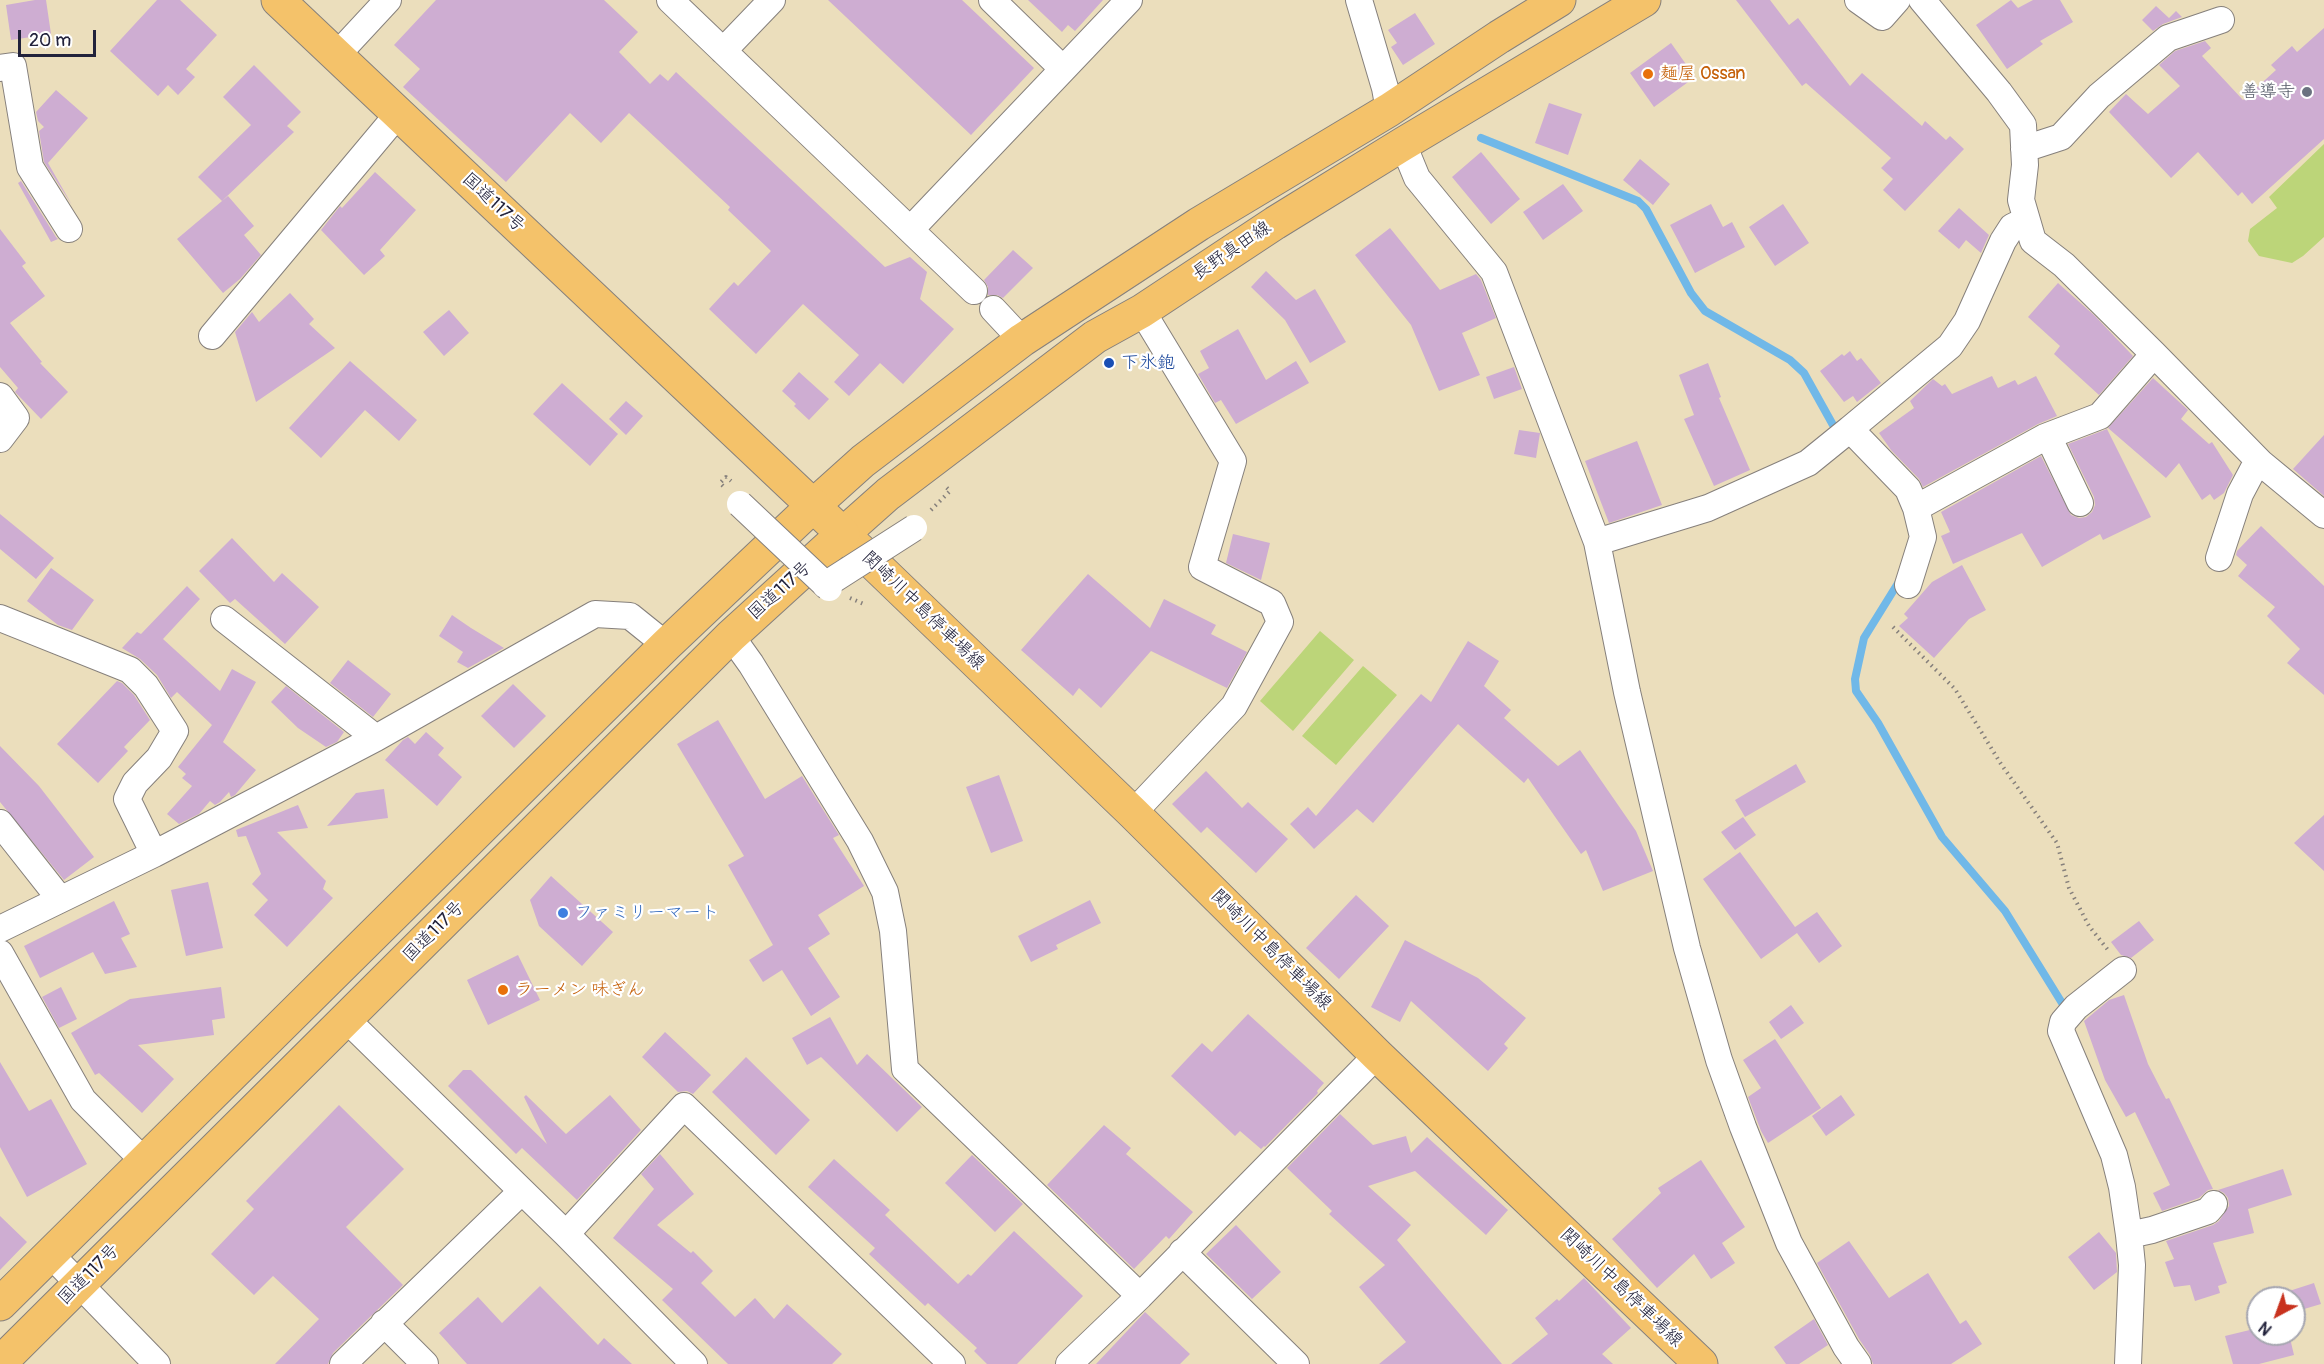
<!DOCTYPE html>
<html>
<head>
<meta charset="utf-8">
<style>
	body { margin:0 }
	#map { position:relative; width:2324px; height:1364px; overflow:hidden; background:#ebdebc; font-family:Pangolin,sans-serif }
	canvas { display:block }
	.north { position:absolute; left:2246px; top:1286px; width:60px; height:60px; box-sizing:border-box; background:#fff; border:2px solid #a7a7b1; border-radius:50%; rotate:221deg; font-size:16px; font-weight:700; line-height:24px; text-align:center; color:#22223b }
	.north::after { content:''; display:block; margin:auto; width:21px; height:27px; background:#c8321e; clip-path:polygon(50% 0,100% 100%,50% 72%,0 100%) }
	.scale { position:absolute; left:18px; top:30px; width:78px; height:27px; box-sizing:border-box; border:3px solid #22223b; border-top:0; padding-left:8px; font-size:18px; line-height:21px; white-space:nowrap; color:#22223b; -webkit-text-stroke:4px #fff; paint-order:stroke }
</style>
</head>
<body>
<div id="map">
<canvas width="2324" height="1364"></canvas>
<div class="north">N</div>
<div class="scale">20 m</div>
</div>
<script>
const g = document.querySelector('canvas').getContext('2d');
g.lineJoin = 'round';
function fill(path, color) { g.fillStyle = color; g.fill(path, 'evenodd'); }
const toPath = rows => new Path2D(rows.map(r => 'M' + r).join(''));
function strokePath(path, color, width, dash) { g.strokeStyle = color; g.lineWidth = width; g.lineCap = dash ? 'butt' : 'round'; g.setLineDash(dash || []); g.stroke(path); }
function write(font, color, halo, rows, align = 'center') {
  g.font = font + ' Pangolin,"Klee One",sans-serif'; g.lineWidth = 4.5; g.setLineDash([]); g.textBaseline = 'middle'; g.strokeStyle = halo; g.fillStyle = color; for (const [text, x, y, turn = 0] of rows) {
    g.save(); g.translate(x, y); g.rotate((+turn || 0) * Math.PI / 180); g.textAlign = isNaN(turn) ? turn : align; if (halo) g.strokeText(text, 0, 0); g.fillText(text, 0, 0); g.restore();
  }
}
fill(toPath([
	[2324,144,2324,237,2303,256,2292,263,2259,256,2248,241,2250,229,2277,208,2269,197],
	[1320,631,1354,660,1293,731,1260,701],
	[1363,666,1397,695,1336,765,1302,736]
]), '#bcd579');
strokePath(toPath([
	[1481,138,1638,201,1646,209,1691,293,1705,311,1790,360,1804,373,1833,425],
	[1900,580,1864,638,1855,679,1856,691,1878,723,1942,837,2005,911,2062,1003,2066,1012]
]), '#70b8e8', 8);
fill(toPath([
	[35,0,46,0,51,34,11,40,6,5],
	[157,0,180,0,217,35,186,69,195,77,178,95,168,85,158,96,110,51],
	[436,0,604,0,638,32,619,52,650,84,660,74,668,81,676,72,885,267,910,257,927,272,920,299,954,329,903,384,880,363,849,396,834,382,859,355,803,304,756,354,709,309,734,282,738,286,771,251,728,210,730,207,629,113,601,143,570,113,506,182,403,87,420,69,394,45],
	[828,0,962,0,1034,68,971,135],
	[1028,0,1103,0,1075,31,1068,25,1062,32],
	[1736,0,1770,0,1789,25,1798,18,1850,86,1862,73,1922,126,1925,121,1946,140,1950,136,1964,149,1905,211,1883,190,1893,179,1881,168,1891,158,1806,83,1802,86],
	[2011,0,2018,8,2033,0,2060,0,2073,22,2040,41,2043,44,2007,69,1976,25],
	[2156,6,2169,18,2176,11,2182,17,2163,24,2153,31,2142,20],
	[1415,13,1435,44,1403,65,1391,47,1397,43,1388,30],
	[2324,28,2324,139,2252,204,2242,192,2238,196,2198,152,2171,178,2109,112,2126,94,2148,114,2180,86,2159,65,2175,51,2205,41,2211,48,2202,56,2243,100,2276,70,2271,65,2292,46,2297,52],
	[1671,43,1695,77,1654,107,1630,73],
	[254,65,301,112,287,126,294,132,222,201,198,177,251,125,223,97],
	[56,90,88,118,48,163,72,205,44,162,39,131,44,127,38,121,36,112],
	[1549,103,1582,114,1568,155,1535,143],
	[1481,152,1520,199,1491,224,1452,177],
	[1640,159,1670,184,1653,205,1623,180],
	[375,172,416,210,380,250,385,256,364,275,321,230,340,206,342,208],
	[21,181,56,237,58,239,51,242,18,183],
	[1563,184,1583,211,1543,240,1523,212],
	[228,196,254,226,244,235,261,255,240,279,223,293,177,239],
	[1711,204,1723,227,1732,222,1745,247,1695,273,1670,225],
	[1783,204,1809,243,1775,266,1749,227],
	[1959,208,1989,235,1981,253,1966,240,1959,249,1938,231],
	[1390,228,1440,290,1476,274,1481,280,1496,318,1462,333,1480,375,1439,391,1411,325,1355,255],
	[0,229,26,263,22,266,45,296,10,323,42,362,40,363,68,392,41,419,15,392,18,388,0,367],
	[1013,250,1033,268,1003,298,997,295,988,295,988,287,984,280],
	[1266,271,1296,300,1315,289,1346,342,1310,363,1285,320,1251,287],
	[2058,283,2095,316,2133,356,2099,395,2054,354,2060,346,2028,317],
	[290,293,314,319,309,324,335,348,256,402,235,332,252,312,259,322],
	[449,310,469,333,444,356,423,332],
	[1238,329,1266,380,1296,361,1309,383,1236,424,1221,400,1215,403,1198,374,1209,368,1200,351],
	[1850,351,1857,361,1861,358,1881,383,1857,402,1853,396,1844,402,1820,371,1842,354,1844,356],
	[350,361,417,420,399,441,365,410,321,458,289,428],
	[1708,363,1721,397,1719,398,1750,470,1714,486,1684,419,1694,415,1679,375],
	[1514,367,1522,389,1494,399,1486,377],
	[799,372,829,399,809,420,794,406,796,404,782,391],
	[1992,376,1998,388,2015,380,2018,385,2036,376,2057,416,2038,424,1923,487,1919,479,1891,450,1879,433,1914,408,1910,401,1933,379,1942,386,1945,384,1952,394],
	[2153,378,2188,410,2181,419,2209,444,2212,442,2233,475,2224,493,2214,500,2210,494,2202,500,2179,463,2166,478,2108,428],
	[562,383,618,434,590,466,533,414],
	[626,401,643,416,626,435,609,419],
	[2107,429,2151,517,2103,540,2100,534,2042,567,2022,533,1953,564,1941,536,1950,532,1941,512,2041,456,2071,515,2079,518,2086,517,2092,512,2095,505,2094,497,2068,444],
	[1519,430,1540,433,1536,458,1514,454],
	[2324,435,2324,496,2293,469],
	[1637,441,1662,505,1609,523,1585,461],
	[0,514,54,558,36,579,0,549],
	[2261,526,2324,586,2324,695,2287,663,2300,649,2267,616,2275,607,2238,576,2247,565,2236,555,2237,551],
	[1233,534,1270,543,1261,580,1226,563],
	[232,538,274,582,282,573,319,607,285,644,235,599,230,603,199,571],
	[1962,565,1986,610,1969,619,1934,658,1899,626,1908,618,1904,614,1932,582],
	[51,568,94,600,72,630,58,625,27,601],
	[1088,574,1150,628,1164,599,1216,625,1211,634,1247,652,1227,688,1151,651,1101,708,1079,688,1073,696,1021,650],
	[187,586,200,599,163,639,220,691,232,669,256,682,223,742,256,770,235,795,231,797,229,792,220,802,215,805,210,801,199,814,179,824,167,814,192,786,182,778,186,774,178,767,212,725,177,692,171,698,157,675,140,659,122,648,137,632,141,634],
	[452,615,471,628,504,648,468,668,457,662,463,652,439,636],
	[1468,641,1499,661,1484,686,1511,710,1504,718,1558,766,1580,750,1636,831,1653,871,1603,891,1586,850,1581,854,1528,778,1524,783,1458,724,1373,823,1357,809,1314,849,1290,824,1308,807,1316,816,1421,694,1431,702],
	[348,660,391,694,373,717,330,683],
	[117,681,122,683,134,695,150,720,124,747,128,751,98,783,57,744],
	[513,684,546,716,514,748,481,716],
	[286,686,344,732,337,742,326,747,298,728,271,702],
	[718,720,765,799,802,776,839,835,833,838,864,886,818,915,830,934,808,948,840,997,811,1016,782,970,763,982,749,960,773,945,728,865,744,856,677,744],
	[426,732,444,748,438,755,462,777,437,806,385,760,403,740,408,737,415,744],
	[0,746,39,786,94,857,64,880,0,802],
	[1796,764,1806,782,1745,817,1735,800],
	[1206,771,1242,808,1248,802,1288,839,1256,873,1207,827,1201,833,1172,804],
	[999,775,1023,841,991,853,966,787],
	[384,789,388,818,327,826,356,793],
	[298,805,308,828,277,832,326,881,323,889,333,898,287,947,254,915,268,900,252,884,261,874,246,836,238,837,236,830],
	[2324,815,2324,871,2294,843],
	[1743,817,1756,835,1735,850,1721,832],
	[1740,852,1795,927,1817,912,1842,946,1819,963,1797,933,1761,959,1703,879],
	[551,876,613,932,582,966,539,926,530,900],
	[208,882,223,948,186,956,171,890],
	[1356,895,1389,926,1339,979,1306,948],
	[1090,900,1101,923,1056,945,1058,949,1031,962,1018,936],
	[114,901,130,934,121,938,137,967,105,974,93,952,40,978,24,946],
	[2139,921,2154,940,2131,958,2121,955,2111,942],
	[1405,940,1478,978,1526,1018,1504,1044,1508,1048,1488,1071,1411,1001,1400,1022,1371,1007],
	[518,955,540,1000,488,1025,467,980],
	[61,987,77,1019,59,1028,42,997],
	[221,987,225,1018,212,1020,214,1035,138,1045,174,1079,142,1113,99,1073,95,1075,71,1033,130,999],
	[2124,995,2148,1064,2166,1099,2169,1098,2213,1189,2208,1190,2199,1198,2162,1211,2153,1193,2170,1185,2135,1112,2126,1117,2105,1080,2084,1021,2109,1000],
	[1791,1005,1804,1023,1781,1039,1769,1022],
	[1248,1014,1324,1083,1317,1091,1318,1093,1265,1147,1264,1146,1261,1149,1240,1131,1235,1136,1171,1076,1202,1043,1212,1052],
	[830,1017,857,1065,867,1054,922,1107,897,1132,821,1057,807,1065,792,1038],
	[665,1032,711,1075,693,1094,687,1091,678,1092,642,1057],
	[1775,1039,1821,1108,1768,1143,1761,1131,1748,1097,1761,1088,1743,1060],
	[746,1057,810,1120,776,1155,712,1092],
	[0,1062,29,1111,51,1099,87,1164,27,1197,0,1147],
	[463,1070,471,1070,547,1144,524,1097,526,1095,566,1134,610,1095,641,1130,577,1200,522,1148,516,1154,448,1086],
	[1841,1095,1855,1115,1826,1136,1812,1116],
	[339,1105,404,1169,346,1227,403,1285,333,1353,328,1364,275,1364,319,1319,273,1276,254,1295,211,1254,254,1209,246,1201],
	[1340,1114,1373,1145,1406,1136,1411,1153,1427,1137,1508,1210,1486,1235,1415,1171,1368,1186,1411,1225,1397,1240,1502,1364,1379,1364,1406,1342,1359,1287,1385,1265,1329,1214,1332,1211,1287,1168],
	[1104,1125,1131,1148,1126,1154,1193,1212,1169,1239,1166,1236,1134,1269,1047,1185],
	[660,1154,694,1194,657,1225,691,1253,693,1251,713,1271,701,1283,735,1317,755,1298,774,1319,787,1304,842,1354,832,1364,728,1364,662,1300,673,1289,613,1238,654,1189,641,1174],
	[972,1155,1023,1204,995,1232,945,1183],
	[834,1159,890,1210,885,1215,958,1284,968,1274,971,1276,1014,1231,1083,1296,1017,1364,987,1364,974,1351,977,1348,928,1303,925,1306,869,1254,875,1248,808,1187],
	[1701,1160,1745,1227,1722,1243,1735,1263,1711,1279,1694,1254,1657,1288,1612,1239,1661,1193,1658,1188],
	[2283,1169,2292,1195,2248,1209,2254,1233,2213,1243,2227,1283,2218,1286,2220,1293,2195,1301,2190,1285,2174,1287,2165,1262,2174,1259,2166,1241,2213,1225,2219,1221,2229,1206,2228,1198,2224,1193,2218,1190],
	[0,1216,27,1242,0,1270],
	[1236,1225,1281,1272,1252,1299,1206,1254],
	[2099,1232,2116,1253,2117,1272,2094,1290,2068,1257],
	[1849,1241,1889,1298,1928,1273,1960,1324,1966,1320,1982,1344,1951,1364,1873,1364,1870,1355,1859,1339,1817,1263],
	[1584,1278,1631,1328,1602,1354,1613,1364,1511,1364,1548,1334,1535,1318,1557,1299,1559,1301],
	[2314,1283,2321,1304,2294,1312,2294,1298,2284,1298,2283,1293],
	[540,1286,598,1345,604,1338,632,1364,467,1364,439,1333,478,1297,502,1323],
	[1145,1312,1190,1354,1180,1364,1096,1364],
	[1814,1319,1828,1345,1799,1364,1786,1364,1774,1347],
	[2258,1328,2258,1334,2289,1334,2294,1355,2259,1364,2233,1364,2225,1336]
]), '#ceadd2');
const minor = toPath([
	[670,0,974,291],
	[992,0,1063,69],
	[1359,0,1385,88,1389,110],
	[1858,0,1882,17,1897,0],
	[1922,0,1999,92,2023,125,2025,165,2021,200,2033,241,2064,265,2154,354,2261,463,2324,515],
	[723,51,772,0],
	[336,56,388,0],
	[0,68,13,66,30,167,69,229],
	[1403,144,1417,178,1494,272,1597,542,1627,692,1687,948,1719,1060,1743,1127,1789,1243,1846,1347,1858,1364],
	[2024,149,2061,137,2099,96,2168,38,2221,20],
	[911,229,1129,0],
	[993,309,1022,340],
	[212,336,398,114],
	[0,396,16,418,0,439],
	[1850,429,1950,346,1967,321,2003,241,2012,227,2026,220],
	[2048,436,2080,503],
	[1916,508,2045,437,2100,416,2154,354],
	[1597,542,1708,508,1808,463,1850,429,1908,489,1916,508,1923,537,1908,585],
	[2219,558,2240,494,2258,460],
	[0,618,130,670,146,686,175,731,159,758,135,783,127,799,154,854],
	[224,619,376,738],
	[731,636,751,664,860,841,885,892,893,931,905,1069,1140,1296],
	[1133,813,1234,706,1280,622,1272,603,1202,567,1233,461,1142,311],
	[0,823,60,899],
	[0,929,154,854,376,738,595,614,630,616,666,645],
	[0,953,83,1100,144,1161],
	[2123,970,2076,1007,2063,1022,2061,1031,2114,1155,2122,1187,2129,1235],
	[346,1019,566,1234,694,1364],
	[566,1234,684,1106,952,1364],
	[1182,1252,1296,1364],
	[50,1254,157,1364],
	[384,1323,425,1364],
	[343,1364,521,1192],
	[1069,1364,1140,1296,1377,1055],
	[2128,1364,2132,1265,2129,1235,2152,1230,2208,1211,2214,1204]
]);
const major = toPath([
	[1644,0,1403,144,1275,223,1142,311,1095,337,888,494,843,534,1133,813,1377,1055,1701,1364],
	[814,505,863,461,1022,340,1199,224,1389,110,1499,37,1559,0]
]);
const highway = toPath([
	[0,1304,666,645,814,505],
	[0,1363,731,636,843,534,278,0]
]);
strokePath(minor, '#86807c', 28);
strokePath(major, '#86807c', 35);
strokePath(highway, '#86807c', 35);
strokePath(toPath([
	[723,486,720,483,726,477,731,481],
	[931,510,950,491,945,486],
	[850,598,866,605],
	[1893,627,1955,689,2001,764,2057,843,2069,888,2089,926,2108,950]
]), '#86807c', 4, [1.5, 4.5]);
strokePath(minor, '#fff', 26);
strokePath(major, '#f4c26a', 33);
strokePath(highway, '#f4c26a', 33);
const minorBridge = toPath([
	[740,504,829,588],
	[825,585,914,528]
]);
strokePath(minorBridge, '#86807c', 28, []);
strokePath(minorBridge, '#fff', 26);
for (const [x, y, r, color] of [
	[1648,74,6,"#e8710a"],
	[2307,92,6,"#6b7280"],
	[1109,363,6,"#1a4fb4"],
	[563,913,6,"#3f7fe0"],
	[503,990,6,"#e8710a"]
]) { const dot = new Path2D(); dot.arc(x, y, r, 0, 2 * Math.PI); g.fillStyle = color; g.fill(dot); strokePath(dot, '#fff', 2); }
write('18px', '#c56008', '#fff', [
	["麺屋 Ossan",1660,74],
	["ラーメン 味ぎん",515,990]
], 'left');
write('18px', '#5b616d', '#fff', [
	["善導寺",2295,92]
], 'right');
write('18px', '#22223b', '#fff', [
	["国道117号",493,203,43],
	["長野真田線",1232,251,-34],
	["国道117号",780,591,-42],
	["関崎川中島停車場線",923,611,44],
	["国道117号",434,932,-45],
	["関崎川中島停車場線",1271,950,45],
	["国道117号",89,1275,-45],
	["関崎川中島停車場線",1621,1288,44]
]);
write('18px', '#164399', '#fff', [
	["下氷鉋",1121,363]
], 'left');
write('18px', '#366cbe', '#fff', [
	["ファミリーマート",575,913]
], 'left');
</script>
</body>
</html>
